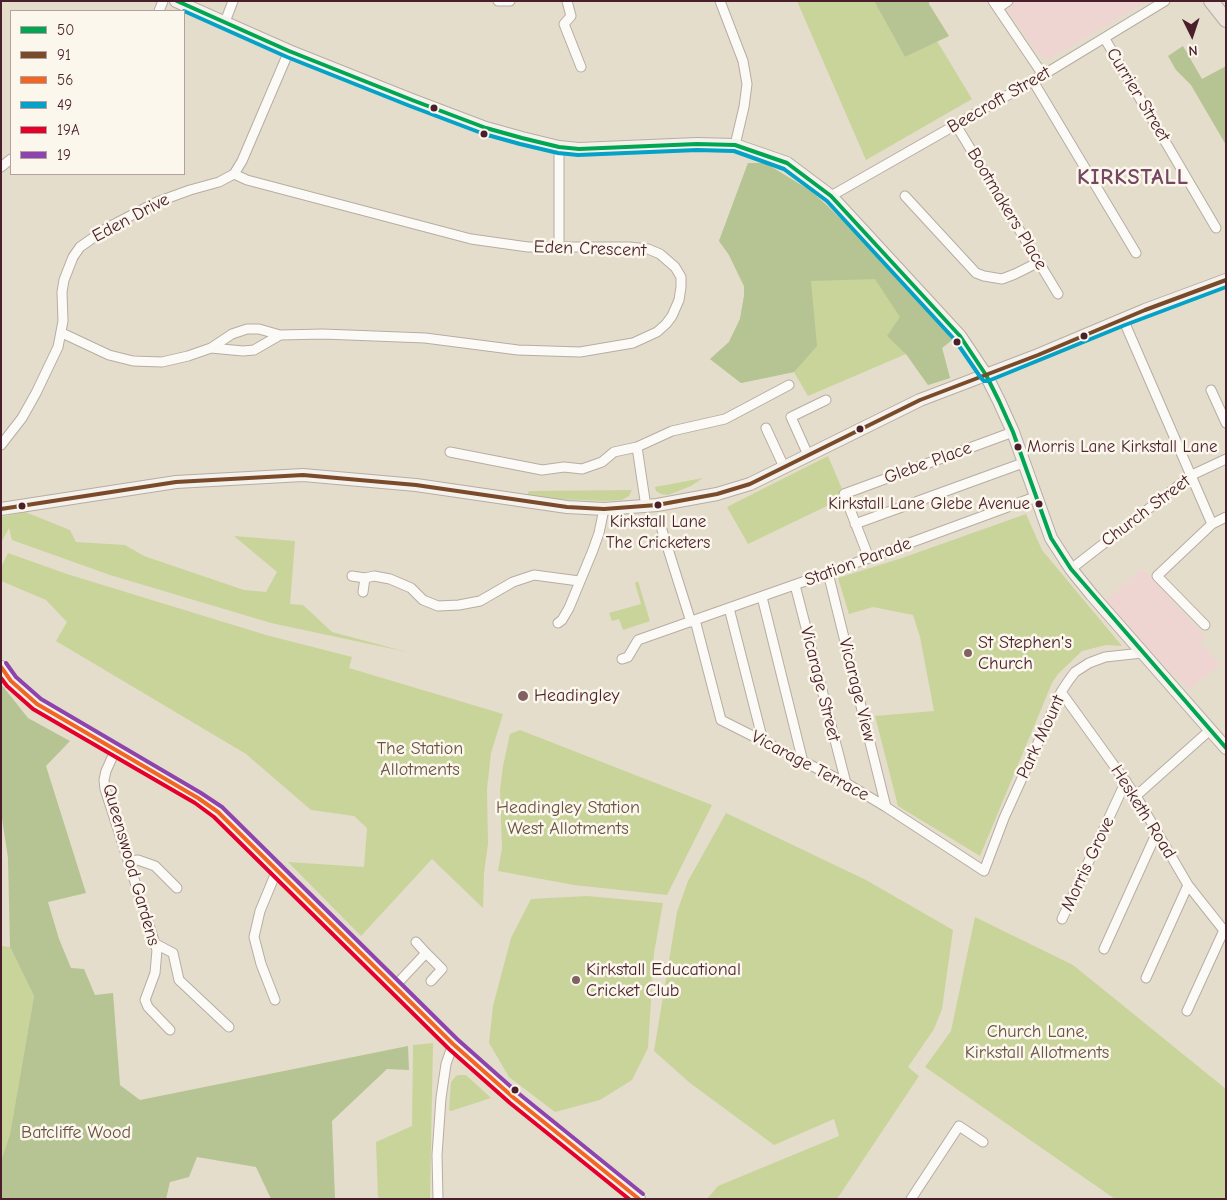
<!DOCTYPE html>
<html>
<head>
<meta charset="utf-8">
<style>
	body { margin:0 }
	#map { position:relative; width:1227px; height:1200px; overflow:hidden; background:#e4ddcc; font-family:"Comic Neue",sans-serif }
	canvas { display:block }
	.frame { position:absolute; inset:0; border:2px solid #4a1f2b; pointer-events:none }
	.legend { position:absolute; left:10px; top:10px; width:175px; height:165px; box-sizing:border-box; background:#fbf7ec; border:1px solid #b4a19f; margin:0; padding:6px 9px; list-style:none; font-size:15px; color:#4a1f2b }
	.legend li { display:flex; align-items:center; gap:10px; height:25px }
	.legend b { width:25px; border:1px solid #b4a19f }
	.north { position:absolute; left:1167px; top:10px; width:50px; height:50px; -webkit-text-stroke:4px #fbf7ec; paint-order:stroke; rotate:176deg; font-size:14px; font-weight:700; line-height:20px; text-align:center; color:#4a1f2b }
	.north::after { content:''; display:block; margin:auto; width:18px; height:22px; background:#4a1f2b; clip-path:polygon(50% 0,100% 100%,50% 72%,0 100%) }
</style>
</head>
<body>
<div id="map">
<canvas width="1227" height="1200"></canvas>
<div class="frame"></div>
<ul class="legend">
<li><b style="height:6px;background:#00a651"></b>50</li>
<li><b style="height:6px;background:#7a4b2a"></b>91</li>
<li><b style="height:6px;background:#f26522"></b>56</li>
<li><b style="height:6px;background:#04a2c6"></b>49</li>
<li><b style="height:6px;background:#e4002b"></b>19A</li>
<li><b style="height:6px;background:#8e44ad"></b>19</li>
</ul>
<div class="north">N</div>
</div>
<script>
const g = document.querySelector('canvas').getContext('2d');
g.lineJoin = 'round';
function fill(path, color) { g.fillStyle = color; g.fill(path, 'evenodd'); }
const toPath = rows => new Path2D(rows.map(r => 'M' + r).join(''));
function strokePath(path, color, width, dash) { g.strokeStyle = color; g.lineWidth = width; g.lineCap = dash ? 'butt' : 'round'; g.setLineDash(dash || []); g.stroke(path); }
function write(font, color, halo, rows, align = 'center') {
  g.font = font + ' "Comic Neue",sans-serif'; g.lineWidth = 5; g.setLineDash([]); g.textBaseline = 'middle'; g.strokeStyle = halo; g.fillStyle = color; for (const [text, x, y, turn = 0] of rows) {
    g.save(); g.translate(x, y); g.rotate((+turn || 0) * Math.PI / 180); g.textAlign = isNaN(turn) ? turn : align; if (halo) g.strokeText(text, 0, 0); g.fillText(text, 0, 0); g.restore();
  }
}
fill(toPath([
	[1001,1,1148,1,1050,58,1043,58,1038,54],
	[1142,568,1203,634,1204,638,1200,642,1220,664,1189,690,1103,603]
]), '#eed5d2');
fill(toPath([
	[797,1,874,1,905,57,937,41,972,99,866,160],
	[748,163,765,163,811,191,828,206,952,340,942,348,950,378,928,385,906,354,808,396,794,372,741,383,710,359,729,342,740,319,744,296,744,286,729,255,719,241],
	[828,456,842,489,831,504,748,544,727,507],
	[703,478,691,486,668,495,661,494,656,491,655,487],
	[632,490,629,496,622,500,604,501,556,499,527,495,529,491],
	[25,512,70,530,76,542,125,545,144,556,244,590,266,592,277,572,234,536,295,541,290,604,303,605,332,632,407,652,271,623,110,575,12,540,9,528,1,543,1,517],
	[1026,514,1042,550,1122,646,1106,645,1082,651,1058,674,1052,683,980,856,898,806,875,716,934,711,920,637,913,615,873,607,849,614,838,578,902,558],
	[8,553,67,574,266,635,352,657,349,668,503,714,491,753,487,789,488,844,484,873,483,908,432,859,361,936,288,862,364,867,367,828,354,816,311,810,246,754,56,641,67,622,46,600,1,581,1,564,2,565],
	[638,581,650,621,623,630,619,619,612,621,609,613,641,604,635,583],
	[520,730,712,805,667,895,574,885,498,871,502,848,500,790,503,766,510,734],
	[726,813,866,880,953,930,942,1009,934,1029,908,1067,919,1076,837,1199,707,1199,718,1186,839,1136,834,1119,774,1145,690,1083,654,1051,677,912,688,881],
	[587,896,663,903,654,953,648,1048,632,1080,600,1100,555,1112,509,1077,489,1043,493,1006,511,938,531,899],
	[975,917,1073,965,1226,1089,1226,1199,1115,1199,925,1067,951,1031],
	[1,946,10,947,34,996,10,1134,1,1161],
	[433,1043,430,1199,381,1199,378,1197,376,1142,412,1126,413,1045],
	[459,1075,466,1075,491,1098,451,1111,449,1110,451,1082,456,1076]
]), '#c9d49a');
fill(toPath([
	[874,1,929,1,929,4,949,36,905,57],
	[1183,46,1202,79,1226,66,1226,145,1191,85,1176,70,1168,56],
	[748,163,765,163,811,191,868,244,923,303,952,340,942,348,950,378,928,385,906,354,887,336,900,317,875,279,811,281,817,346,794,372,741,383,710,359,729,342,740,319,744,296,744,286,729,255,719,241],
	[1,684,28,718,70,741,46,766,86,893,48,902,59,939,71,968,84,969,95,995,113,993,120,1085,140,1100,408,1046,409,1070,387,1069,332,1121,335,1199,271,1199,256,1167,197,1157,189,1177,170,1182,166,1199,1,1199,1,1161,10,1134,34,996,10,947,8,858,1,812]
]), '#b5c492');
const street = toPath([
	[498,1,510,1],
	[567,1,571,16,564,24,581,67],
	[720,1,743,61,747,84,744,107,735,145],
	[993,1,1043,75],
	[998,8,1008,1],
	[159,11,163,1],
	[225,22,233,1],
	[1105,39,1216,228],
	[1033,81,1136,253],
	[956,125,1058,294],
	[1,167,11,159],
	[831,196,1043,75,1165,1],
	[905,196,976,273,984,276,1002,279,1015,274,1039,262],
	[559,248,559,147],
	[1123,319,1212,524],
	[62,333,109,355,133,361,162,362,188,356,211,348,232,334,247,329,259,329,280,335,323,334,425,338,518,350,580,352,633,343,657,332,666,324,672,316,679,300,681,287,681,277,675,267,660,254,648,249,629,247,528,247,471,239,247,180,234,174],
	[211,348,243,351,254,350,280,335],
	[1211,390,1226,423],
	[766,428,784,467],
	[1,445,22,418,36,393,58,347,63,321,62,292,64,280,73,257,80,247,107,228,157,202,190,190,219,182,234,174,242,161,289,51],
	[637,447,672,431,725,419,789,385],
	[450,452,542,470,564,467,582,469,602,462,614,452,637,447,646,507],
	[808,455,791,417,826,400],
	[855,524,1023,463],
	[662,530,691,622],
	[869,558,844,494,1013,432],
	[1071,569,1192,475,1226,459],
	[828,573,886,807],
	[352,576,365,578,374,576,390,579,411,588,423,600,438,606,459,605,480,601,513,582,534,575,579,581],
	[795,585,846,783],
	[363,592,365,578],
	[762,597,803,762],
	[729,608,763,741],
	[695,620,721,720,846,783,886,807,984,871,1004,818,1061,692,1069,680,1075,672,1089,663,1105,657,1142,653],
	[558,623,562,620,569,608,593,550,599,533,604,509],
	[1205,625,1157,576,1212,524,1226,517],
	[622,659,628,657,638,640,828,573,1035,497],
	[1061,692,1136,796,1188,885,1226,933],
	[115,751,106,771,104,780,105,789,157,950,155,973,145,1000,148,1007,170,1030],
	[1136,796,1210,730],
	[128,861,138,860,155,866,177,888],
	[1062,919,1126,781],
	[416,942,426,953],
	[154,943,173,953,179,980,229,1027],
	[1104,949,1157,832],
	[1146,978,1188,885],
	[395,986,426,953,442,969,431,981],
	[275,1000,261,964,254,937,260,911,277,870],
	[1187,1011,1224,930],
	[438,1199,437,1155,441,1098,446,1064,453,1044],
	[911,1199,959,1126,983,1142]
]);
const secondary = toPath([
	[176,1,289,51,412,100,486,128,522,138,559,147,579,149,697,144,735,145,787,163,831,196,960,336,986,375,999,401,1013,432,1051,538,1071,569,1092,595,1226,748],
	[1,509,176,482,303,475,416,485,567,507,604,509,657,505,717,494,750,484,920,400,1038,355,1145,310,1226,280],
	[1,667,11,681,37,704,198,798,218,812,453,1044,514,1098,639,1199]
]);
const primary = toPath([
	[1211,1,1226,20]
]);
strokePath(street, '#b6ada3', 11);
strokePath(secondary, '#b6ada3', 14);
strokePath(primary, '#b6ada3', 16);
strokePath(street, '#fbfaf7', 9);
strokePath(secondary, '#f5f1ec', 12);
strokePath(primary, '#ece4db', 14);
strokePath(toPath([
	[177,1,289,51,412,100,486,128,522,138,559,147,579,149,697,144,735,145,787,163,831,196,960,336,986,375,999,401,1013,432,1051,538,1071,569,1226,748]
]), '#00a651', 4);
strokePath(toPath([
	[1,509,176,482,303,475,416,485,567,507,604,509,657,505,717,494,750,484,920,400,1038,355,1145,310,1226,280]
]), '#7a4b2a', 4);
strokePath(toPath([
	[1,667,11,681,37,704,198,798,218,812,453,1044,514,1098,639,1199]
]), '#f26522', 4);
strokePath(toPath([
	[184,11,287,57,410,106,484,134,520,144,558,153,578,155,697,150,734,151,784,169,827,201,955,340,981,378,984,381,988,381,1125,325,1226,287]
]), '#04a2c6', 4);
strokePath(toPath([
	[1,678,7,686,33,709,195,803,214,817,449,1049,510,1103,629,1199]
]), '#e4002b', 4);
strokePath(toPath([
	[6,663,16,677,41,699,201,793,222,807,457,1039,518,1093,643,1194]
]), '#8e44ad', 4);
for (const [x, y, r, color] of [
	[434,108,4.5,"#4a1f2b"],
	[484,134,4.5,"#4a1f2b"],
	[1084,336,4.5,"#4a1f2b"],
	[957,342,4.5,"#4a1f2b"],
	[860,429,4.5,"#4a1f2b"],
	[1018,447,4.5,"#4a1f2b"],
	[1039,504,4.5,"#4a1f2b"],
	[658,505,4.5,"#4a1f2b"],
	[22,506,4.5,"#4a1f2b"],
	[968,653,5,"#806263"],
	[523,696,6,"#806263"],
	[576,980,5,"#806263"],
	[515,1090,4.5,"#4a1f2b"]
]) { const dot = new Path2D(); dot.arc(x, y, r, 0, 2 * Math.PI); g.fillStyle = color; g.fill(dot); strokePath(dot, '#fbf7ec', 2); }
write('17px', '#4a1f2b', '#fbf7ec', [
	["Morris Lane Kirkstall Lane",1027,447],
	["Kirkstall Lane Glebe Avenue",1030,504,"right"],
	["Kirkstall Lane",658,522,"center"],
	["The Cricketers",658,543,"center"]
], 'left');
write('18px', '#4a1f2b', '#fbf7ec', [
	["Currier Street",1138,95,59],
	["Beecroft Street",999,100,-30],
	["Bootmakers Place",1007,209,59],
	["Eden Drive",131,218,-28],
	["Eden Crescent",590,249,2],
	["Glebe Place",928,463,-20],
	["Church Street",1146,511,-37],
	["Station Parade",858,562,-20],
	["Vicarage Street",820,684,76],
	["Vicarage View",857,690,76],
	["Park Mount",1041,737,-65],
	["Vicarage Terrace",810,766,28],
	["Hesketh Road",1143,812,58],
	["Morris Grove",1088,864,-65],
	["Queenswood Gardens",131,865,74]
]);
write('18px', '#4a1f2b', '#fbf7ec', [
	["St Stephen's",978,643],
	["Church",978,664],
	["Headingley",534,696],
	["Kirkstall Educational",586,970],
	["Cricket Club",586,991]
], 'left');
write('18px', '#6a5340', '#fbf7ec', [
	["The Station",420,749],
	["Allotments",420,770],
	["Headingley Station",568,808],
	["West Allotments",568,829],
	["Church Lane,",1037,1032],
	["Kirkstall Allotments",1037,1053],
	["Batcliffe Wood",76,1133]
]);
g.letterSpacing = '1px';
write('bold 22px', '#754762', '#fbf7ec', [
	["KIRKSTALL",1133,178]
]);
g.letterSpacing = '0px';
</script>
</body>
</html>
